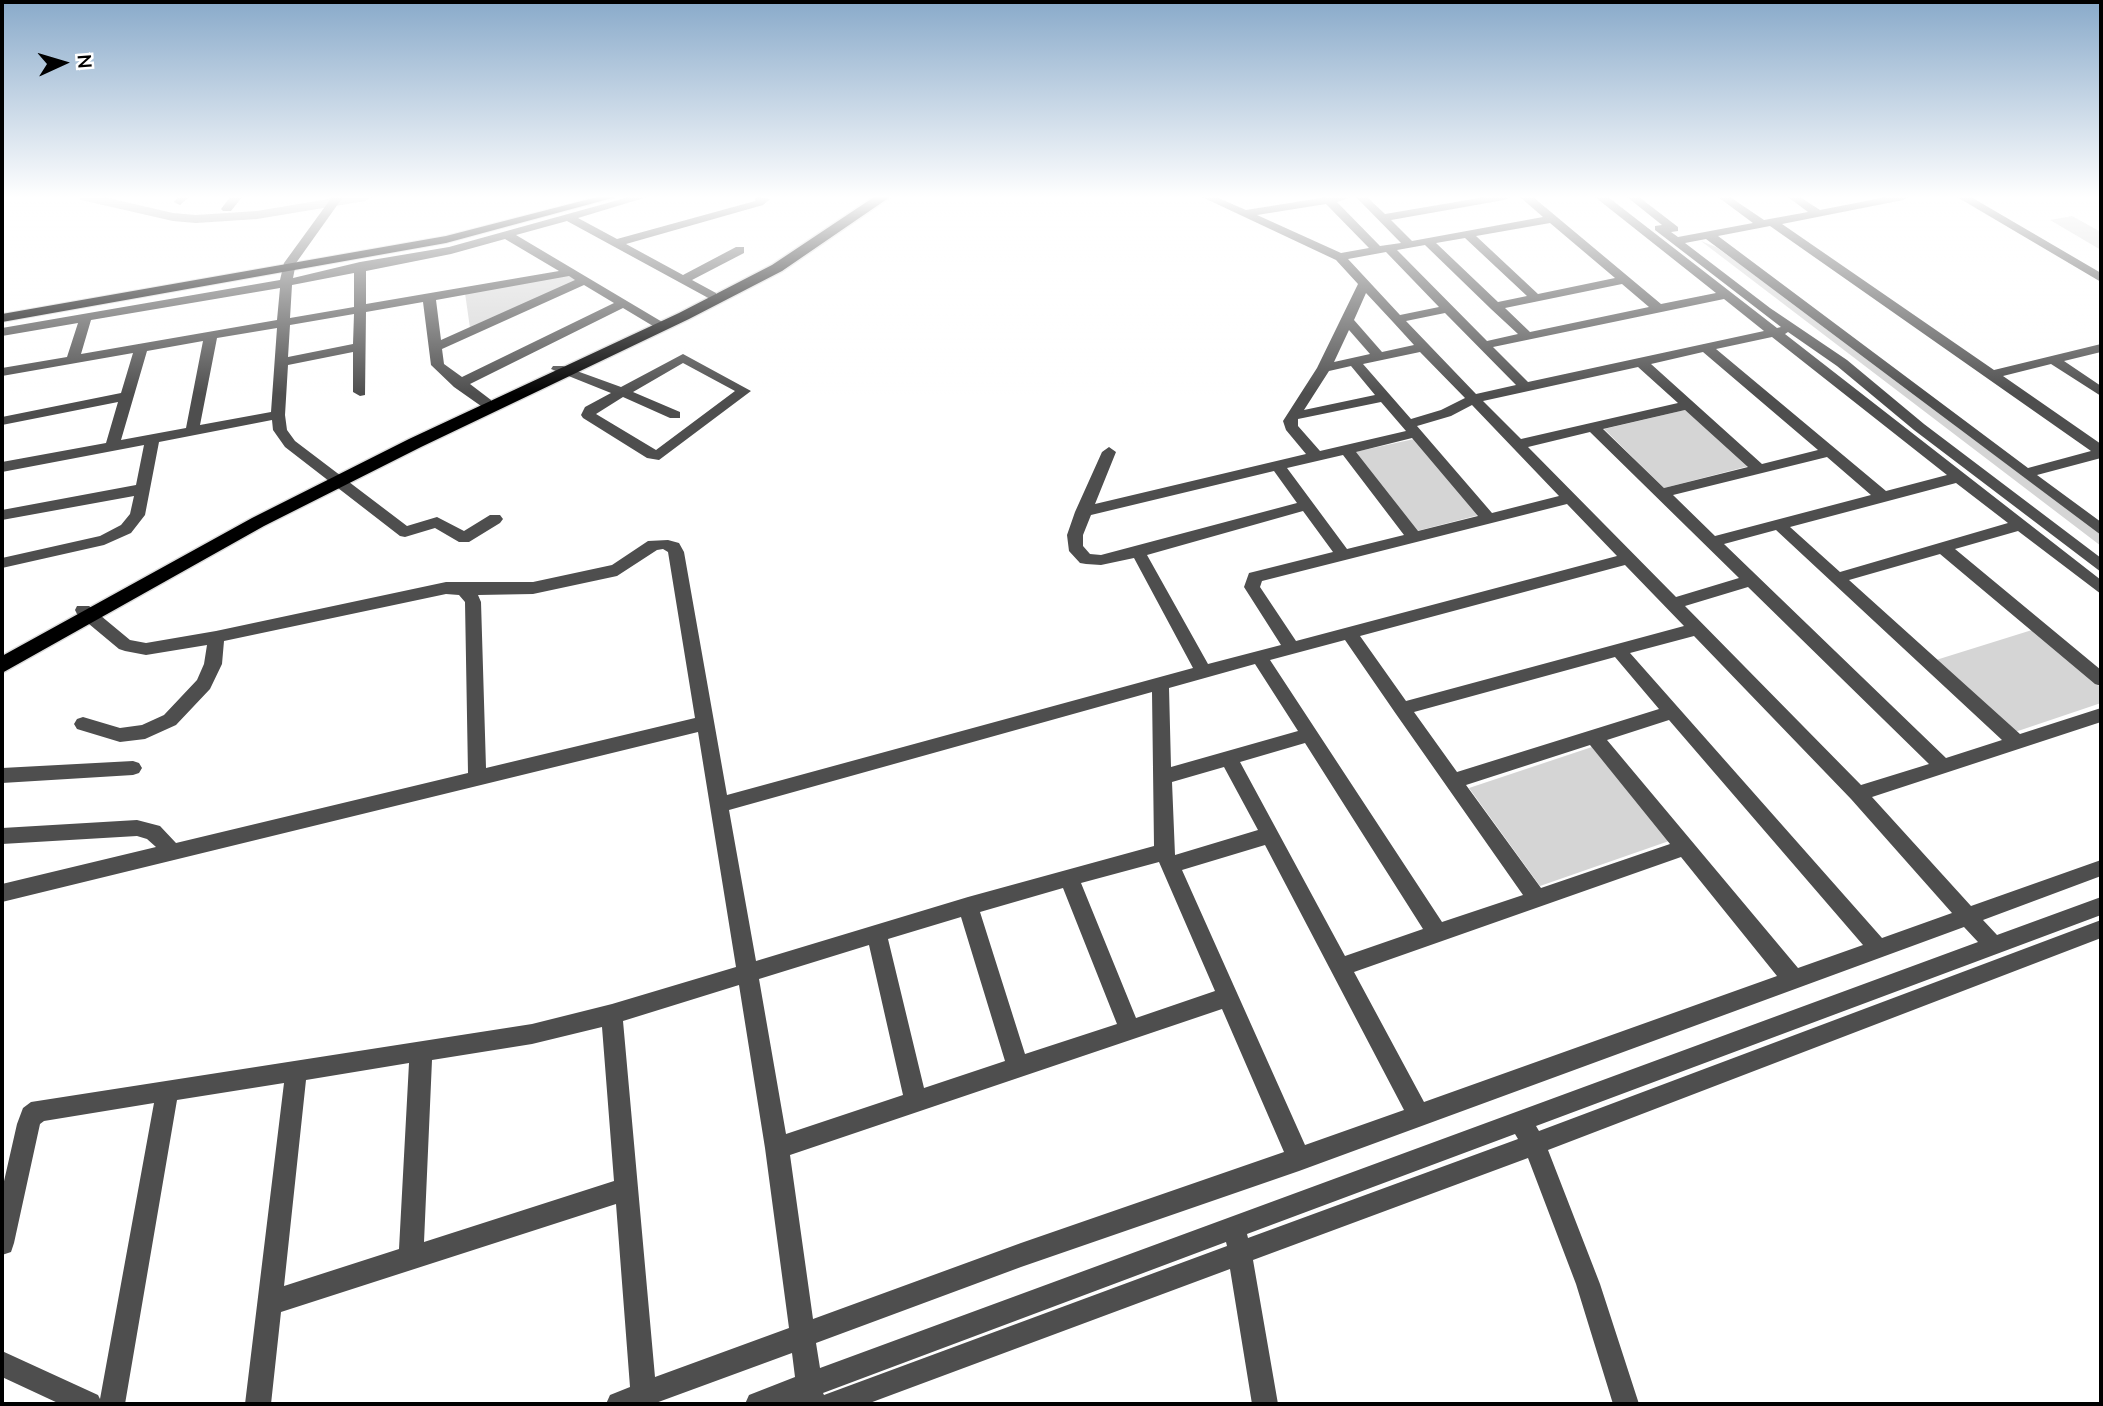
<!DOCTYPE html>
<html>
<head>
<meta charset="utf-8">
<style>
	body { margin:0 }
	#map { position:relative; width:2103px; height:1406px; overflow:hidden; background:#fff; font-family:"Nunito Sans",sans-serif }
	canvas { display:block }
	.frame { position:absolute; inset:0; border:4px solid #000; pointer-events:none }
	.north { position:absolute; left:28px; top:28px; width:70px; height:70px; -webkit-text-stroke:5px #fff; paint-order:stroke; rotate:86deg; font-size:19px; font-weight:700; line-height:28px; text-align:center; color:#000 }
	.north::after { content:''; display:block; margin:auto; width:24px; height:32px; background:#000; clip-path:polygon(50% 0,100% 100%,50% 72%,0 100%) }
</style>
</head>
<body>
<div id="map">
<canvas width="2103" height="1406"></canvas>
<div class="frame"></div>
<div class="north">N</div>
</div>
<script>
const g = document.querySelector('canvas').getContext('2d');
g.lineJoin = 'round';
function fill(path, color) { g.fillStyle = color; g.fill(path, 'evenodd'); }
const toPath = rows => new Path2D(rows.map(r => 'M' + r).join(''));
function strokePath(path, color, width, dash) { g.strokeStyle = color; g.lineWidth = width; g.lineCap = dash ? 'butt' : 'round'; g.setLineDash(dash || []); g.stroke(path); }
fill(toPath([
	[2072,216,2101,232,2101,250,2050,220],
	[1701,241,1716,247,1879,365,1961,430,2101,534,2101,546],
	[569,275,577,281,470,328,465,293],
	[1685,410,1749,466,1664,488,1604,429],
	[1414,439,1479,515,1417,531,1355,452],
	[2032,630,2101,688,2101,703,2015,732,1936,660],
	[1592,747,1669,841,1540,886,1469,788]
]), '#d5d5d5');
fill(toPath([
	[79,197,104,197,173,213,196,215,257,211,340,197,372,197,365,201,257,219,196,223,173,221,81,200,79,197]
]), '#9c9c9c');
const major = toPath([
	[597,197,616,197,446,243,2,322,2,314,446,236,597,197]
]);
const highway = toPath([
	[874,197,890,197,782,271,689,319,421,447,264,526,2,673,2,656,252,518,409,439,679,313,772,265,874,197]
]);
strokePath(major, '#dbdbdb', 2);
strokePath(highway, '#dbdbdb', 3);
fill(toPath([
	[178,197,189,197,180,205,174,202,178,197],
	[230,197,242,197,231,211,223,211,221,209,230,197],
	[332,197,343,197,296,263,293,278,360,262,449,247,629,197,647,197,578,218,617,239,755,201,756,197,770,199,763,205,626,244,683,275,736,247,744,247,744,253,692,280,716,293,716,299,712,300,567,221,516,235,669,326,663,330,658,329,623,308,470,384,491,400,491,406,481,406,454,387,431,365,423,302,366,312,365,395,360,396,353,392,353,352,288,365,285,415,287,430,295,441,407,526,437,517,464,531,490,515,500,515,503,519,500,523,469,542,459,542,435,528,405,537,400,536,285,447,273,430,272,420,159,442,145,515,131,533,104,545,2,568,2,558,100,536,121,525,130,514,134,496,2,520,2,510,136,485,144,445,2,472,2,462,106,443,118,402,2,425,2,417,121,393,133,353,2,376,2,368,67,357,78,323,2,336,2,328,280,280,284,263,332,197],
	[505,239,559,271,366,304,366,271,451,254,505,239],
	[354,273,354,307,290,318,292,285,354,273],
	[569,276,575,280,441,340,436,300,569,276],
	[584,285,614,303,462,377,444,364,442,349,584,285],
	[280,288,277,320,81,354,91,320,280,288],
	[354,314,353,344,288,357,290,325,354,314],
	[277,328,271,412,200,425,217,338,277,328],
	[203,341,186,428,121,440,147,351,203,341],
	[1202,197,1216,197,1246,210,1327,197,1351,197,1337,202,1380,246,1401,243,1356,197,1367,197,1385,214,1485,197,1510,197,1504,200,1391,220,1412,241,1543,217,1520,197,1533,197,1661,304,1716,293,1595,197,1608,197,1777,328,1781,327,1655,230,1655,226,1662,225,1627,197,1639,197,1678,227,1678,231,1671,232,1678,237,1753,223,1718,197,1730,197,1764,220,1808,212,1788,197,1800,197,1820,210,1886,197,1908,197,1903,200,1782,224,1994,370,2101,344,2101,352,2064,361,2101,386,2101,396,2051,364,2003,376,2101,444,2101,458,2037,475,2101,522,2101,535,1706,239,1685,243,1770,308,1847,360,1924,424,2101,558,2101,572,1914,430,1837,366,1788,332,1785,334,2101,580,2101,594,2018,531,1955,549,2101,670,2101,686,2095,684,1940,554,1849,580,2020,734,2101,708,2101,722,1872,797,1971,906,2101,860,2101,876,1983,920,1997,935,2101,897,2101,915,1536,1126,1539,1131,2101,920,2101,938,1548,1150,1600,1284,1639,1404,1613,1404,1576,1284,1528,1158,1253,1260,1278,1404,1252,1404,1230,1269,867,1404,799,1404,799,1402,745,1404,749,1395,795,1377,792,1353,653,1404,606,1404,610,1395,630,1387,616,1204,281,1312,271,1404,245,1404,284,1083,177,1100,125,1404,60,1404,2,1377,2,1351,98,1395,100,1399,154,1103,44,1121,40,1124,14,1243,11,1252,2,1255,2,1190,17,1124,23,1108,31,1102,532,1024,612,1004,736,967,698,732,2,902,2,884,156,847,147,839,137,836,2,844,2,828,137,820,160,826,176,843,468,773,465,602,459,595,446,594,224,641,222,664,210,689,176,725,145,739,120,742,77,729,74,724,77,719,83,717,120,728,142,725,164,715,197,680,204,664,207,645,146,655,125,651,119,649,77,614,75,610,77,606,89,606,130,640,146,643,216,631,446,582,533,582,612,565,648,541,668,540,679,543,684,552,727,795,1193,668,1134,558,1101,565,1086,564,1080,563,1069,551,1067,535,1075,512,1102,452,1109,447,1116,452,1095,504,1306,454,1286,430,1283,421,1317,368,1358,284,1336,260,1202,197],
	[1326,204,1369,248,1341,253,1257,215,1326,204],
	[1550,223,1615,278,1538,294,1476,236,1550,223],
	[1770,226,2091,451,2028,468,1718,236,1770,226],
	[1465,238,1527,296,1498,302,1436,243,1465,238],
	[1425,245,1491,309,1518,334,1487,341,1397,250,1425,245],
	[1386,252,1439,307,1400,315,1348,259,1386,252],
	[1622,284,1649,307,1530,332,1505,308,1622,284],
	[1366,293,1393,322,1414,345,1382,352,1354,320,1366,293],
	[1724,299,1764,331,1528,382,1493,347,1724,299],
	[1445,313,1516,385,1476,394,1406,321,1445,313],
	[1349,330,1370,354,1334,362,1349,330],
	[1772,337,1947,475,1886,491,1716,349,1772,337],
	[1420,352,1465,398,1441,410,1411,419,1363,364,1420,352],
	[1703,352,1818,450,1762,464,1651,364,1703,352],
	[1351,366,1375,395,1304,410,1329,371,1351,366],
	[1638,367,1678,403,1521,439,1483,401,1638,367],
	[1381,402,1406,431,1320,451,1298,426,1298,419,1381,402],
	[1472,405,1559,496,1492,513,1417,426,1451,416,1472,405],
	[1685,410,1748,467,1664,488,1603,429,1685,410],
	[1590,432,1739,578,1676,597,1528,447,1590,432],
	[1412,438,1478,516,1418,531,1356,452,1412,438],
	[1343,455,1404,535,1347,549,1287,468,1343,455],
	[1827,457,1871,495,1715,536,1673,495,1827,457],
	[1274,471,1297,503,1101,555,1090,554,1083,546,1083,535,1091,515,1274,471],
	[1956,483,2008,523,1840,572,1790,527,1956,483],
	[1567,504,1617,556,1296,641,1260,587,1262,581,1567,504],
	[1303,511,1333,552,1249,573,1244,587,1281,645,1208,664,1147,555,1303,511],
	[1776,530,2002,740,1946,758,1724,544,1776,530],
	[663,549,668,552,695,718,486,768,481,602,478,595,533,594,617,576,657,550,663,549],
	[1625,565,1684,626,1406,701,1360,636,1625,565],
	[1748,587,1929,764,1861,785,1685,606,1748,587],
	[1694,636,1851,799,1952,913,1882,938,1630,653,1694,636],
	[1345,640,1396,714,1523,895,1442,922,1270,660,1345,640],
	[1615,657,1659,709,1457,772,1414,712,1615,657],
	[1255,664,1298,731,1171,767,1169,688,1255,664],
	[1152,692,1154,846,968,897,756,961,729,810,1152,692],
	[1669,720,1863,945,1798,968,1607,740,1669,720],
	[1305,743,1423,929,1345,956,1240,762,1305,743],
	[1590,745,1670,844,1541,888,1466,785,1590,745],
	[1224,767,1258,830,1175,855,1172,782,1224,767],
	[1265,845,1404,1110,1305,1145,1182,870,1265,845],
	[1681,857,1777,976,1424,1102,1354,972,1681,857],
	[1159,862,1215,991,1136,1018,1081,883,1159,862],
	[1063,888,1117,1024,1025,1054,980,912,1063,888],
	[961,917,1005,1061,924,1088,888,939,961,917],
	[1964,927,1978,942,820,1368,816,1343,1021,1267,1299,1171,1964,927],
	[869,945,903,1095,786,1134,759,979,869,945],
	[739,985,765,1148,789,1328,655,1377,623,1021,739,985],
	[1222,1009,1284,1152,1021,1243,813,1319,790,1155,1222,1009],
	[602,1027,614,1181,424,1242,432,1060,532,1044,602,1027],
	[409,1063,399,1249,284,1286,306,1080,409,1063],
	[1515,1134,1518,1139,1248,1238,1247,1234,1515,1134],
	[1226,1242,1227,1246,824,1395,823,1393,1226,1242],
	[1957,197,1971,197,2101,273,2101,282,1957,197],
	[683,354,751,391,659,460,647,458,583,418,581,415,585,407,611,393,551,369,553,366,563,366,621,387,683,354],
	[683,363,735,391,656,450,596,414,623,397,670,418,680,418,680,412,633,392,683,363],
	[133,761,139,763,142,768,139,773,133,775,2,783,2,768,133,761]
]), '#4e4e4e');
fill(major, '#000');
fill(highway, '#000');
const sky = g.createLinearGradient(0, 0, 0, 394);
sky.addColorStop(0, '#89aaca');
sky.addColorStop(0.5, '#fff');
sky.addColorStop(1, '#ffffff00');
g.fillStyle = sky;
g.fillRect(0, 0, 2103, 394);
</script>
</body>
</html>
